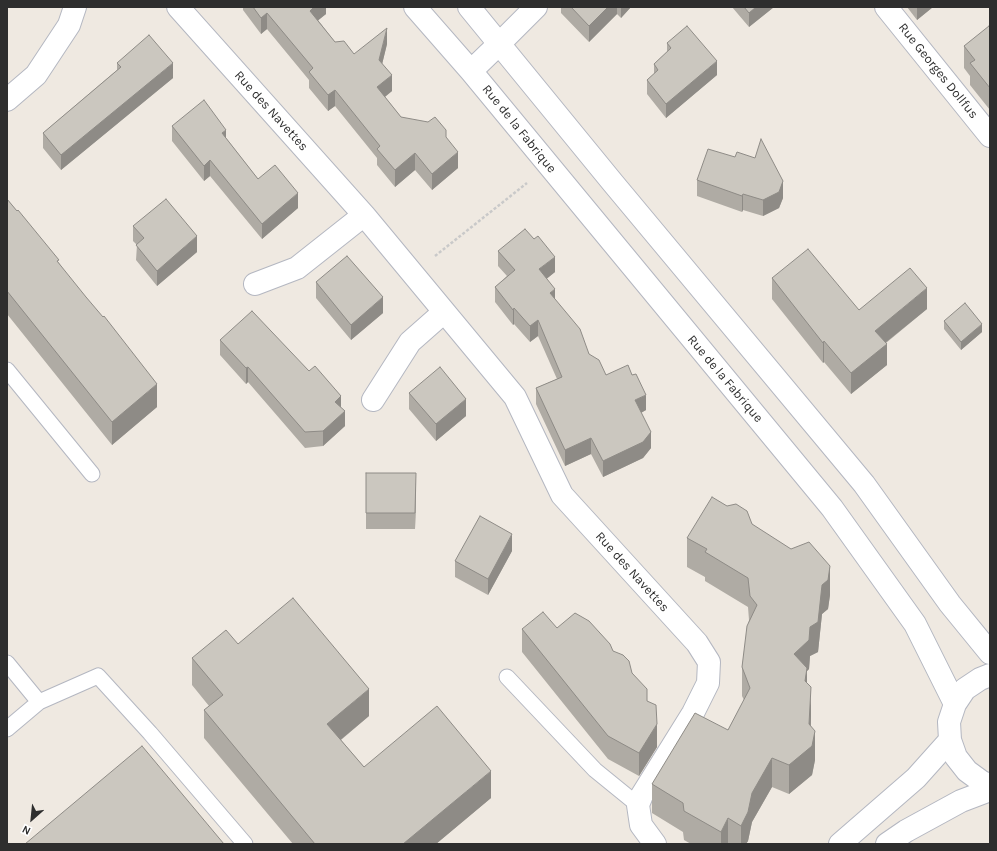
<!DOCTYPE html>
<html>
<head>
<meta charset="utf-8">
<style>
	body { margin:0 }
	#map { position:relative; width:997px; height:851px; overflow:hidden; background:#efe9e1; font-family:Karla,sans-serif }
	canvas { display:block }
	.frame { position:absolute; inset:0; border:8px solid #2e2e2e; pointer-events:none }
	.north { position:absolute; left:12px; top:799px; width:40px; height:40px; -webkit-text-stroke:3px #fff; paint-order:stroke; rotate:207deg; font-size:11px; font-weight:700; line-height:16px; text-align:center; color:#2e2e2e }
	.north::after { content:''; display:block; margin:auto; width:14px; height:18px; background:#2e2e2e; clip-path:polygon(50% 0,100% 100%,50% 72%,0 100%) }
</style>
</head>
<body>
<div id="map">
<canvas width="997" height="851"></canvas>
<div class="frame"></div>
<div class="north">N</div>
</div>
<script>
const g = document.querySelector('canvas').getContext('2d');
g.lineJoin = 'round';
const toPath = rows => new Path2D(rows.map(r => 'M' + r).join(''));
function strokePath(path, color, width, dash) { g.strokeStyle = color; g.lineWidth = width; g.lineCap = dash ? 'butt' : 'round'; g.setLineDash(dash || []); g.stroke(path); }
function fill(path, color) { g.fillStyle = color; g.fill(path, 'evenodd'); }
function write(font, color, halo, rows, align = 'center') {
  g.font = font + ' Karla,sans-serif'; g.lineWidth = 3; g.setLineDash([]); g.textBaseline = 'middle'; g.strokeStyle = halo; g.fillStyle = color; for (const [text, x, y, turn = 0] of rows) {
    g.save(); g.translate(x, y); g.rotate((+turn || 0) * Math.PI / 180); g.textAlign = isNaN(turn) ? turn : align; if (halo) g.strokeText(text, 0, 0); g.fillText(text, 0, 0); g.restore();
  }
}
const service = toPath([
	[7,370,92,474],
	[7,663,39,702,98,676,150,733,245,844],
	[507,677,595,770,638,805],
	[7,729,39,702]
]);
const minor = toPath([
	[178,7,364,215,515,397,562,495,697,643,709,662,708,683,693,713,642,795,638,805,641,825,655,844],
	[886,7,990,136],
	[500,43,536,7],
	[7,100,36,75,69,25,75,7],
	[255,284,297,268,364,215],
	[373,400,410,342,444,312]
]);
const secondary = toPath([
	[415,7,471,71,832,508,915,624,955,704],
	[469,7,613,183,864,484,950,604,990,653],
	[471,71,500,43],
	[990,675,980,679,965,689,955,704,949,722,950,740,956,757,967,771,982,782,990,785],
	[840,844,916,778,950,740],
	[887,844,906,831,961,801,990,790]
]);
strokePath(service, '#b4b7c1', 17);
strokePath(minor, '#b4b7c1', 24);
strokePath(secondary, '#b4b7c1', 24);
strokePath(toPath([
	[435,256,527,183]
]), '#c9c9c9', 2.5, [3, 2]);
strokePath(service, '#fff', 15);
strokePath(minor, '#fff', 22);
strokePath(secondary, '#fff', 22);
fill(toPath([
	[243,7,326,7,326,14,318,20,335,42,354,54,387,44,382,64,392,91,385,97,401,117,446,137,458,168,432,190,415,170,395,187,377,165,377,158,335,106,328,111,309,88,309,80,267,29,261,34,243,10],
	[561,7,631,7,621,18,617,14,589,42,561,13],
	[732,7,774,7,749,27],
	[907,7,933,7,917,20],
	[990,28,990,110,970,85,970,76,964,68,964,46],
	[667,43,717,75,666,118,647,94,647,80,654,74,654,64,667,52],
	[117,63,173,78,61,170,43,148,43,133,117,70],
	[172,126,226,138,258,179,298,208,262,239,210,176,204,181,172,141],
	[697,180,783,198,779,208,763,216,743,210,742,212,697,196],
	[7,199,59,263,157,407,112,445,7,314],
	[133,226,197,252,157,286,136,260,137,245,133,241],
	[498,251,555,272,546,279,555,299,589,354,606,375,646,410,641,413,651,448,643,458,603,477,591,454,565,466,536,404,536,388,557,379,538,336,530,342,514,324,513,325,495,302,495,287,507,276,498,266],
	[772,278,859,310,927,309,886,343,887,365,851,394,824,362,823,363,772,299],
	[316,282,383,313,351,340,316,298],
	[944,321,982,332,961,350,944,329],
	[220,340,341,408,345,426,323,446,305,448,248,382,246,384,220,355],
	[409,393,466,416,436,441,409,409],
	[366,473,416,490,415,529,366,529],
	[752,524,830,595,828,609,822,614,818,652,810,656,809,669,807,671,807,683,811,716,811,726,815,760,812,775,789,794,772,787,752,822,748,841,746,844,691,844,684,840,683,832,652,813,652,784,728,730,744,700,742,696,742,667,749,620,748,607,705,581,705,577,687,567,687,538],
	[512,551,488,595,455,577,455,561],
	[557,628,613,651,632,673,647,701,657,747,639,776,608,759,522,652,522,629],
	[238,644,369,716,341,740,364,767,491,798,436,844,293,844,204,738,204,710,209,706,192,685,192,658]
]), '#afaba4');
fill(toPath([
	[314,7,326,7,326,14,310,27,310,11],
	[608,7,617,7,617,14,589,42,589,26],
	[621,7,631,7,621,18],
	[756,7,774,7,749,27,749,13],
	[917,7,933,7,917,20],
	[267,13,267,29,261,34,261,18],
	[387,28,387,44,379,77,379,60],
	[717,61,717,75,666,118,666,104],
	[173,63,173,78,61,170,61,155],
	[392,75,392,91,377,103,377,87],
	[335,90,335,106,328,111,328,95],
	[226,130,226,145,222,133],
	[458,152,458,168,432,190,432,174],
	[415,153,415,170,395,187,395,170],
	[210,160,210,176,204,181,204,166],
	[783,181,783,198,779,208,763,216,763,200],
	[298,193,298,208,262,239,262,224],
	[743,194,743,210,742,212,742,196],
	[197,236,197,252,157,286,157,271],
	[555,257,555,272,539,285,539,269],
	[927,288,927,309,875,351,875,331],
	[555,289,555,305,550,293],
	[383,297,383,313,351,340,351,325],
	[514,308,514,324,513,325,513,310],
	[538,320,538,336,530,342,530,326],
	[982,324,982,332,961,350,961,342],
	[824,341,824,362,823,363,823,343],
	[887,344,887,365,851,394,851,373],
	[248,367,248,382,246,384,246,368],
	[157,384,157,407,112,445,112,422],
	[646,395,646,410,635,416,635,400],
	[341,396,341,412,335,402],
	[466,399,466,416,436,441,436,424],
	[345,411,345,426,323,446,323,431],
	[651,432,651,448,643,458,603,477,603,461],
	[591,438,591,454,565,466,565,450],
	[416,473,416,490,415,529,415,513],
	[512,534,512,551,488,595,488,579],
	[830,566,830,595,828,609,822,614,818,652,810,656,809,669,807,671,807,697,794,654,810,627,822,585],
	[811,687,811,716,810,748,815,731,815,760,812,775,789,794,789,765,809,724],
	[369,689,369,716,327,751,327,724],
	[657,724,657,747,639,776,639,753],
	[772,758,772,787,752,822,748,841,746,844,741,844,741,826,752,793],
	[491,771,491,798,436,844,403,844],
	[728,818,728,844,721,844,721,832]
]), '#8e8b86');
const building = toPath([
	[253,7,314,7,310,11,335,42,344,41,354,54,387,28,379,60,392,75,377,87,401,117,428,122,435,117,446,130,446,137,458,152,432,174,415,153,395,170,377,149,380,146,335,90,328,95,309,72,313,68,267,13,261,18,253,7],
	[571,7,608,7,589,26,571,7],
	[744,7,756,7,749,13,744,7],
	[687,26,717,61,666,104,647,80,658,70,654,64,671,48,667,43,687,26],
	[989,26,990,28,990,88,970,63,975,60,964,46,989,26],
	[149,35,173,63,61,155,43,133,121,67,117,63,149,35],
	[204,100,226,130,222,133,258,179,275,165,298,193,262,224,210,160,204,166,172,126,204,100],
	[761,139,783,181,779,192,763,200,743,194,742,196,697,180,708,149,735,157,737,152,755,158,761,139],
	[7,199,17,211,18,210,59,260,57,261,86,297,103,317,104,316,157,384,112,422,7,291,7,199],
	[166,199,197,236,157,271,136,245,144,238,133,226,166,199],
	[525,229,534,239,538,236,555,257,539,269,555,289,550,293,580,329,589,354,599,360,606,375,628,365,632,375,636,374,646,395,635,400,651,432,643,442,603,461,591,438,565,450,536,388,562,377,538,320,530,326,514,308,513,310,495,287,515,270,498,251,525,229],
	[808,249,859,310,910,268,927,288,875,331,887,344,851,373,824,341,823,343,772,278,808,249],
	[347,256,383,297,351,325,316,282,347,256],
	[965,303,982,324,961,342,944,321,965,303],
	[252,311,309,371,315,366,341,396,335,402,345,411,323,431,305,432,248,367,246,368,220,340,252,311],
	[440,367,466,399,436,424,409,393,440,367],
	[366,473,416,473,415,513,366,513,366,473],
	[712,497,727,506,736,504,747,511,752,524,791,549,809,542,830,566,828,580,822,585,818,622,810,627,809,640,794,654,807,668,805,681,811,687,809,724,815,731,812,746,789,765,772,758,752,793,748,812,741,826,728,818,721,832,684,811,683,803,652,784,695,713,728,730,750,688,742,667,747,626,757,605,750,596,748,578,705,552,707,549,687,538,712,497],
	[480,516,512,534,488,579,455,561,480,516],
	[293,598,369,689,327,724,364,767,437,706,491,771,403,844,315,844,204,710,223,695,192,658,226,630,238,644,293,598],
	[543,612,557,628,575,613,589,621,610,644,613,651,623,655,629,661,632,673,647,689,647,701,656,705,657,724,639,753,608,736,522,629,543,612],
	[142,746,224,844,25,844,142,746]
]);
fill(building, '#cbc7bf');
strokePath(building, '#8e8b86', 1);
write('13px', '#2e2e2e', '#fff', [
	["Rue Georges Dollfus",938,71,51],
	["Rue des Navettes",271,111,48],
	["Rue de la Fabrique",519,129,51],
	["Rue de la Fabrique",725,379,50],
	["Rue des Navettes",632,572,48]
]);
</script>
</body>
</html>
